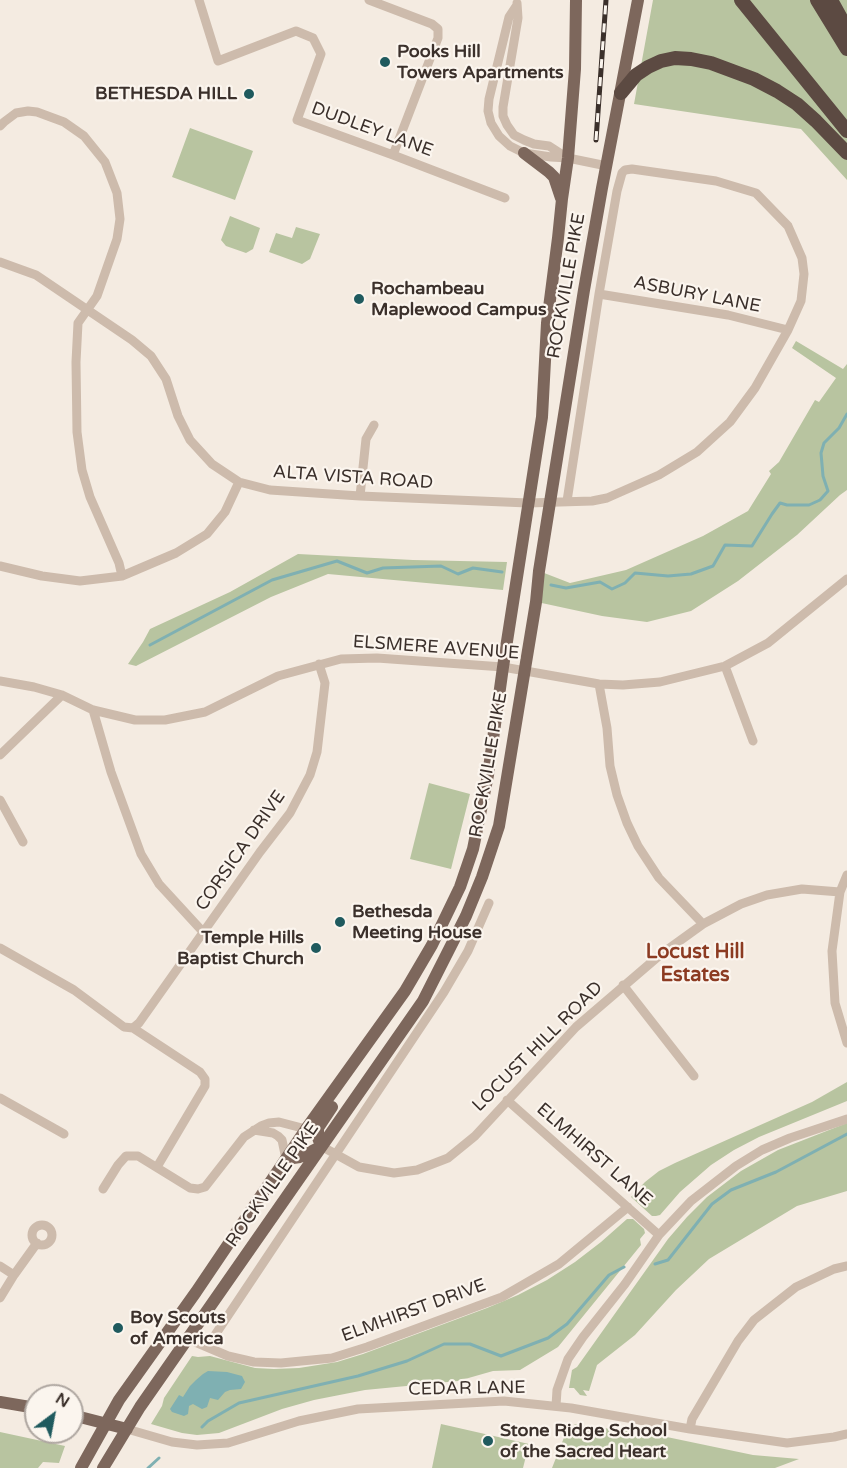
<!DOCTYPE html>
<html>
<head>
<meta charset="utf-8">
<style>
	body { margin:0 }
	#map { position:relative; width:847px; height:1468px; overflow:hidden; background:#f4ebe1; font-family:"Varela Round",sans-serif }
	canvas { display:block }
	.north { position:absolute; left:24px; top:1384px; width:60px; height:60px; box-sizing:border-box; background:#fbf5ee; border:2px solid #aea6a0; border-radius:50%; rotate:32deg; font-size:16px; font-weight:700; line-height:24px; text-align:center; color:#3b302b }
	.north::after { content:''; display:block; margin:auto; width:21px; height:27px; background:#1f5a5e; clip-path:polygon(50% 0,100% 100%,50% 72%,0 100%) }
</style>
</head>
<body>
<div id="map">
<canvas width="847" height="1468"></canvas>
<div class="north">N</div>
</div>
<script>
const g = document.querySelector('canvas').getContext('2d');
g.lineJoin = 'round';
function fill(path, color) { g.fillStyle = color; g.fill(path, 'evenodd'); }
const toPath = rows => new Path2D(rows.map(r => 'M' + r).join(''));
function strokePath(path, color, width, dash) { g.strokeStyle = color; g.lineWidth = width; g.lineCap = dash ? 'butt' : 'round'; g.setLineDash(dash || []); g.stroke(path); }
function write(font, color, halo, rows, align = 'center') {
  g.font = font + ' "Varela Round",sans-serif'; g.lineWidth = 4.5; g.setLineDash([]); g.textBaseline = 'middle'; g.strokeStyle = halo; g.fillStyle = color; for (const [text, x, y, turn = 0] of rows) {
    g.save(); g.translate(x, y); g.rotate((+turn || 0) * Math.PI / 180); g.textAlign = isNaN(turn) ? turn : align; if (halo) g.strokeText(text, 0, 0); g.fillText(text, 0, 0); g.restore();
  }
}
fill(toPath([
	[653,0,847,0,847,180,801,129,634,104],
	[190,128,253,151,235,200,172,177],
	[230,216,260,228,253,249,246,253,226,246,221,240],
	[296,227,320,234,310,259,302,264,269,252,276,233,292,238],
	[796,341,843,369,847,364,847,490,840,495,797,535,738,581,691,611,647,622,602,616,537,602,539,571,570,583,626,570,703,536,748,511,771,474,769,471,779,462,815,400,819,402,836,378,792,348],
	[298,554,413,560,507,562,503,590,328,574,271,597,136,666,128,664,143,642,150,629,230,592],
	[429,783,470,794,451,869,410,859],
	[847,1082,847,1101,759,1137,734,1150,711,1165,680,1192,660,1215,656,1216,652,1216,631,1197,645,1182,659,1171,675,1163,812,1102],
	[847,1123,847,1191,797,1206,709,1259,676,1290,635,1335,597,1365,589,1391,583,1390,587,1396,580,1395,574,1388,569,1388,572,1370,577,1367,668,1239,687,1217,707,1197,741,1171,778,1150],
	[627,1219,633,1219,644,1229,645,1233,640,1239,641,1245,558,1347,520,1370,493,1371,458,1381,365,1390,314,1400,282,1409,219,1433,197,1435,182,1433,151,1424,162,1406,164,1398,192,1356,198,1357,210,1356,255,1368,274,1369,299,1368,337,1362,363,1354,487,1308,518,1295,547,1280,575,1262,601,1242],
	[441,1424,529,1444,523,1468,432,1468],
	[575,1424,662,1436,753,1455,799,1459,775,1468,552,1468,565,1435],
	[0,1432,65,1446,59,1463,43,1462,38,1468,0,1468]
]), '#b8c4a0');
fill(toPath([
	[208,1371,227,1372,242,1376,245,1382,241,1389,230,1390,225,1392,218,1400,210,1398,207,1407,202,1409,193,1404,189,1406,188,1414,184,1416,172,1412,170,1409,179,1395,183,1397,190,1386,196,1380,203,1374]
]), '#7fb0b2');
strokePath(toPath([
	[551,585,566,588,600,582,612,589,625,583,635,573,668,576,691,574,713,566,725,545,752,546,772,514,780,503,787,505,809,505,820,500,828,491,823,476,821,453,824,443,839,428,847,414],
	[150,645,272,580,337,561,367,573,383,568,441,566,458,574,473,568,502,572],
	[655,1264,668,1260,712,1204,731,1190,776,1172,847,1134],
	[202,1427,208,1421,239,1403,358,1376,407,1361,444,1344,470,1344,501,1356,548,1338,567,1324,609,1275,624,1267],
	[148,1468,159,1458]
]), '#7fb0b2', 3);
strokePath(toPath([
	[199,0,218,61,296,31,313,38,321,54,297,120,393,155,505,198],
	[369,0,432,24,438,29,438,38,393,155],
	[517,3,518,18,503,107,503,116,507,125,514,135,524,140,534,144,549,146,566,157],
	[517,5,509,17,489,99,488,111,491,123,499,136,510,146,524,153,551,157,568,158,607,166],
	[0,126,4,122,16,113,28,111,37,112,64,122,84,136,105,162,117,193,120,219,117,239,97,296,78,323,76,362,77,432,82,470,90,497,119,563,122,576],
	[0,262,36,275,132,340,151,356,166,379,178,416,190,440,212,464,239,482,270,490,360,496,528,503,592,501,607,498,659,475,697,452,730,422,755,388,788,330,801,301,804,274,802,258,788,226,756,193,716,181,632,169,625,170,622,173,617,191,599,294,567,501],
	[599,294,728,315,788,330],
	[360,496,366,439,374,425],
	[0,566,42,576,80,581,122,576,176,553,207,534,225,512,239,482],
	[725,666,753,741],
	[0,681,34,687,62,695,93,710,135,720,165,720,205,712,278,676,341,659,377,658,503,667,599,684,623,685,660,682,725,666,768,643,847,579],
	[599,684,607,728,610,766,617,795,627,823,638,846,659,878,703,924],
	[93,710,111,772,141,854,159,884,204,933],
	[0,755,62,695],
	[0,800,23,842],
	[847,875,840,892,832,951,835,1003,847,1043],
	[0,948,74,990,124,1027,133,1028,139,1023,260,852,290,813,310,775,317,752,325,683,319,664],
	[623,985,694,1076],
	[133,1028,200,1072,205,1079,205,1086,157,1167],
	[0,1098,64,1134],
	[507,1100,659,1235],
	[254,1130,273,1133,278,1136,282,1140,286,1159],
	[321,1146,359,1167,394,1173,417,1170,448,1158,475,1136,576,1027,660,955,703,924,741,904,767,895,802,889,840,892],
	[103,1189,118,1165,126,1156,138,1156,190,1188,198,1189,205,1187,244,1137,261,1126,269,1123,279,1122,306,1129],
	'32 1235a10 10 0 1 1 20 0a10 10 0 1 1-20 0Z',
	[0,1266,14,1275],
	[0,1298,14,1275,37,1243],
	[188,1339,228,1356,254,1362,281,1363,332,1358,367,1347,502,1297,559,1264,628,1207],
	[207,1347,444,992,468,951,489,903],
	[556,1406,557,1390,568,1359,583,1337,625,1284,659,1235,691,1201,736,1166,762,1150,790,1138,847,1119],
	[127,1429,172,1442,197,1445,228,1443,299,1421,358,1409,504,1401,571,1408,690,1429,787,1443,834,1437,847,1434],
	[690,1429,692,1419,738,1341,754,1320,796,1287,834,1269,847,1266]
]), '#cdbbac', 9);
strokePath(toPath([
	[524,153,549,172,554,177,561,198],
	[321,1146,318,1138,318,1128,332,1107],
	[286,1159,300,1157,320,1147],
	[0,1402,36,1408],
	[72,1415,127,1429],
	[81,1468,119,1400,196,1292,306,1129,405,991,432,945,460,887,473,849,488,775,503,667,542,417,547,323,558,238,562,199,568,158,575,69,576,0],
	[103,1468,140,1407,423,1001,466,916,482,877,499,826,536,602,539,571,584,290,602,188,638,0]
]), '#7d675c', 12);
strokePath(toPath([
	[741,0,847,131],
	[817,0,847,49],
	[831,0,847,29],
	[621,93,636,75,648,67,661,61,675,58,691,59,711,63,754,79,777,91,797,104,816,121,847,153]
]), '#5c4a42', 14);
const rail = toPath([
	[596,140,606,0]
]);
strokePath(rail, '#3b302b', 5);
strokePath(rail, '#fbf5ee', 3, [9]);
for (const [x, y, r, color] of [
	[385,62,6,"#1f5a5e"],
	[249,94,6,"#1f5a5e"],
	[359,299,6,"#1f5a5e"],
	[340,922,6,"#1f5a5e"],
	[316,948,6,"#1f5a5e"],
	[118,1328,6,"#1f5a5e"],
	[488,1441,6,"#1f5a5e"]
]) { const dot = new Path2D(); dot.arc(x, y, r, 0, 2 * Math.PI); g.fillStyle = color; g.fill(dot); strokePath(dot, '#fbf5ee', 2); }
write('bold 18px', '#3b302b', '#fbf5ee', [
	["Pooks Hill",397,52],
	["Towers Apartments",397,73],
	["BETHESDA HILL",237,94,"right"],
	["Rochambeau",371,289],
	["Maplewood Campus",371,310],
	["Bethesda",352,912],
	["Meeting House",352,933],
	["Temple Hills",304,938,"right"],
	["Baptist Church",304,959,"right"],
	["Boy Scouts",130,1318],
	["of America",130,1339],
	["Stone Ridge School",500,1431],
	["of the Sacred Heart",500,1452]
], 'left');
write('18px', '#3b302b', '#fbf5ee', [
	["DUDLEY LANE",372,130,20],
	["ROCKVILLE PIKE",567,286,-80],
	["ASBURY LANE",697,295,11],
	["ALTA VISTA ROAD",353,478,4],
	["ELSMERE AVENUE",436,648,4],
	["ROCKVILLE PIKE",489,765,-80],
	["CORSICA DRIVE",241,851,-55],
	["LOCUST HILL ROAD",538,1047,-45],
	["ELMHIRST LANE",594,1155,41],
	["ROCKVILLE PIKE",273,1185,-55],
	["ELMHIRST DRIVE",414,1311,-20],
	["CEDAR LANE",467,1389,-1]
]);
write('bold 20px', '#8c3b22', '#fbf5ee', [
	["Locust Hill",695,953],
	["Estates",695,976]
]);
</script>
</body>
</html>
